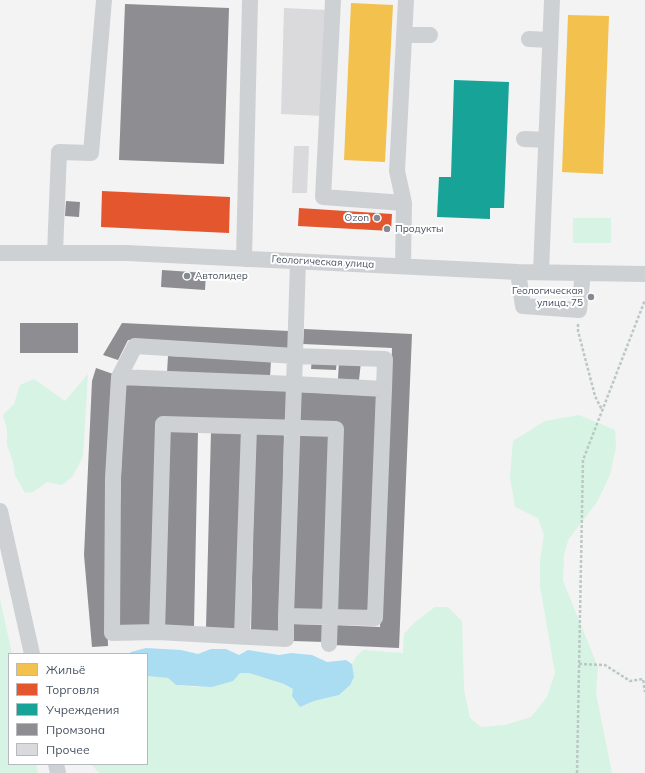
<!DOCTYPE html>
<html>
<head>
<meta charset="utf-8">
<style>
	body { margin:0 }
	#map { position:relative; width:645px; height:773px; overflow:hidden; background:#f3f3f3; font-family:Mulish,sans-serif }
	canvas { display:block }
	.legend { position:absolute; left:8px; top:653px; width:140px; height:112px; box-sizing:border-box; background:#fff; border:1px solid #b6bac0; margin:0; padding:5px 7px; list-style:none; font-size:12px; color:#485361 }
	.legend li { display:flex; align-items:center; gap:8px; height:20px }
	.legend b { width:20px; border:1px solid #b6bac0 }
</style>
</head>
<body>
<div id="map">
<canvas width="645" height="773"></canvas>
<ul class="legend">
<li><b style="height:11px;background:#f2c14e"></b>Жильё</li>
<li><b style="height:11px;background:#e4572e"></b>Торговля</li>
<li><b style="height:11px;background:#17a398"></b>Учреждения</li>
<li><b style="height:11px;background:#8d8d92"></b>Промзона</li>
<li><b style="height:11px;background:#dadadc"></b>Прочее</li>
</ul>
</div>
<script>
const g = document.querySelector('canvas').getContext('2d');
g.lineJoin = 'round';
function fill(path, color) { g.fillStyle = color; g.fill(path, 'evenodd'); }
const toPath = rows => new Path2D(rows.map(r => 'M' + r).join(''));
function strokePath(path, color, width, dash) { g.strokeStyle = color; g.lineWidth = width; g.lineCap = dash ? 'butt' : 'round'; g.setLineDash(dash || []); g.stroke(path); }
function write(font, color, halo, rows, align = 'center') {
  g.font = font + ' Mulish,sans-serif'; g.lineWidth = 4; g.setLineDash([]); g.textBaseline = 'middle'; g.strokeStyle = halo; g.fillStyle = color; for (const [text, x, y, turn = 0] of rows) {
    g.save(); g.translate(x, y); g.rotate((+turn || 0) * Math.PI / 180); g.textAlign = isNaN(turn) ? turn : align; if (halo) g.strokeText(text, 0, 0); g.fillText(text, 0, 0); g.restore();
  }
}
fill(toPath([
	[573,218,611,218,611,243,573,243],
	[88,374,83,456,73,476,62,485,47,482,33,492,25,493,15,475,13,461,7,445,7,429,3,415,14,404,20,385,34,379,65,401],
	[579,415,615,430,616,447,610,475,597,502,568,540,564,555,563,581,598,667,596,693,612,773,99,773,91,764,147,764,147,676,168,678,176,685,195,687,233,681,240,673,249,673,284,684,293,689,305,705,314,701,339,695,354,677,352,664,355,658,363,650,403,653,404,634,415,622,435,607,448,607,462,621,464,690,470,718,481,727,505,725,531,717,547,697,555,673,540,586,540,560,544,535,538,518,515,507,510,477,513,441,545,421],
	[0,599,12,654,9,654,9,764,36,764,38,773,0,773]
]), '#d6f3e4');
fill(toPath([
	[146,648,181,650,198,654,211,649,226,649,239,655,248,650,279,655,291,653,312,655,327,662,346,660,352,664,354,677,350,685,339,695,314,701,300,707,292,696,293,689,284,684,249,673,240,673,233,681,212,687,176,685,168,678,147,676,147,654,129,654,131,652]
]), '#aaddf2');
fill(toPath([
	[351,3,393,5,385,162,344,160],
	[568,15,609,16,603,174,562,172]
]), '#f2c14e');
fill(toPath([
	[102,191,230,197,229,233,101,227],
	[299,208,392,214,391,231,298,226]
]), '#e4572e');
fill(toPath([
	[454,80,509,82,504,208,490,208,490,219,437,217,439,177,451,177]
]), '#17a398');
fill(toPath([
	[125,4,229,8,224,164,119,160],
	[66,201,80,202,79,217,65,216],
	[162,270,206,273,205,290,161,287],
	[20,323,78,323,78,353,20,353],
	[122,323,289,331,288,349,128,340,118,360,103,355],
	[304,329,412,334,399,648,333,645,334,625,380,627,392,348,303,344],
	[168,356,271,360,270,377,167,373],
	[312,358,337,360,336,370,311,369],
	[339,361,361,362,359,380,338,379],
	[96,368,113,374,105,550,108,646,92,647,84,555,92,381],
	[124,384,290,390,288,423,158,418,151,628,116,627],
	[299,392,378,396,369,614,334,612,342,424,298,422],
	[167,430,198,431,194,627,163,627],
	[211,431,242,432,237,629,206,628],
	[255,433,284,434,280,632,251,631],
	[299,434,329,436,323,611,293,610],
	[293,624,325,625,325,642,293,641]
]), '#8d8d92');
fill(toPath([
	[284,8,327,10,324,116,281,114],
	[294,146,309,146,307,193,292,193]
]), '#dadadc');
strokePath(toPath([
	[578,324,578,331,595,396,602,410],
	[579,664,605,665,630,681,643,679,645,692],
	[577,773,583,460,645,300]
]), '#bbc8c5', 2.5, [3, 2]);
strokePath(toPath([
	[333,0,323,197,404,203],
	[404,35,430,35],
	[529,39,550,40],
	[524,139,546,140],
	[0,253,127,253,518,272,645,274],
	[55,253,59,152,91,153,104,0],
	[244,259,250,0],
	[403,266,404,203,397,171,406,0],
	[518,272,523,306,579,310,583,273],
	[541,272,552,0],
	[119,377,135,346,295,356,385,359,384,389],
	[0,511,32,654],
	[286,616,375,618,384,389,294,384,119,377,113,478,112,633,157,632,286,639,286,616,294,384,295,356,298,261],
	[157,632,163,424,336,429,329,644],
	[242,637,249,427],
	[56,764,58,773]
]), '#ced1d4', 16);
for (const [x, y, r, color] of [
	[377,218,4,"#848b94"],
	[387,229,4,"#848b94"],
	[187,276,4,"#848b94"],
	[591,297,4,"#848b94"]
]) { const dot = new Path2D(); dot.arc(x, y, r, 0, 2 * Math.PI); g.fillStyle = color; g.fill(dot); strokePath(dot, '#fff', 1.5); }
write('10px', '#485361', '#fff', [
	["Ozon",369,218],
	["Продукты",395,229,"left"],
	["Автолидер",195,276,"left"],
	["Геологическая",583,291],
	["улица, 75",583,303]
], 'right');
write('10px', '#485361', '#fff', [
	["Геологическая улица",323,262,3]
]);
</script>
</body>
</html>
